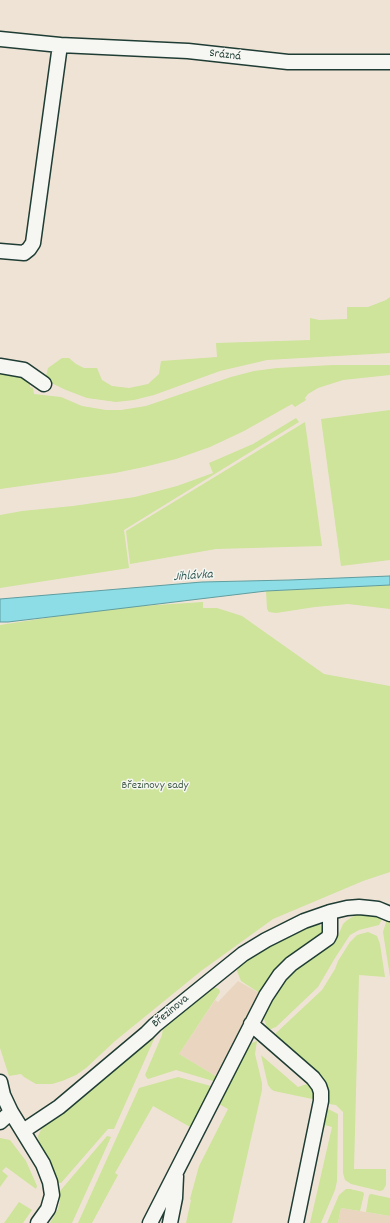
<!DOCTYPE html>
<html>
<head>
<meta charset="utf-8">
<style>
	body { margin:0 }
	canvas { display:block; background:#efe3d5 }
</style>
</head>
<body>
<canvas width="390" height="1223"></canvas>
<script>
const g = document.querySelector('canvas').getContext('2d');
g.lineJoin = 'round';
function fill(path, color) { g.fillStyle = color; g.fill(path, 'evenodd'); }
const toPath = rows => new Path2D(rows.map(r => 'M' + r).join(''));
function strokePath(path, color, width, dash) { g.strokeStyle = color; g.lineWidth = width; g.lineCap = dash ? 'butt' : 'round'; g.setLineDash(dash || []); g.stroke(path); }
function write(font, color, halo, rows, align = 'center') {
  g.font = font + ' Dekko,sans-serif'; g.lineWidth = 3; g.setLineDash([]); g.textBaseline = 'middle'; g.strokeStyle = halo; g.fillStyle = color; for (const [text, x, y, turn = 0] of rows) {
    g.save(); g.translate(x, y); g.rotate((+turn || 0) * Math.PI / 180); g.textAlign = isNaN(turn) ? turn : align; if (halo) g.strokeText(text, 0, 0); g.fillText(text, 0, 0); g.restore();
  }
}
fill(toPath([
	[238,981,261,994,217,1077,179,1054,215,1000,218,1002],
	[341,1208,390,1216,390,1223,338,1223]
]), '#ead6c0');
fill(toPath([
	[390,297,390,353,267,360,220,371,154,395,134,400,116,402,87,398,66,390,45,380,48,368,62,358,69,358,76,364,84,368,97,368,102,380,112,386,129,388,148,384,159,374,161,361,217,357,216,343,310,340,310,318,319,320,347,319,347,307,368,307,386,300],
	[333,365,390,365,390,375,343,380,318,388,308,394,305,398,306,400,295,407,292,404,244,431,210,447,176,459,144,467,115,473,0,489,0,374,21,374,30,376,30,387,33,388,34,394,61,397,82,406,106,410,121,410,146,406,231,377,254,371,277,368],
	[390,410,390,560,341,566,321,419],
	[296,418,299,422,124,530,129,568,0,588,0,515,22,511,73,506,135,497,177,486,213,473,209,463,253,444],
	[305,422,322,546,216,549,130,564,126,531],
	[390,585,390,609,348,604,315,607,276,613,269,612,267,609,266,591],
	[203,602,203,608,217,608,242,616,324,674,390,686,390,872,363,881,273,919,201,971,115,1041,86,1068,76,1075,62,1081,52,1084,36,1084,24,1077,21,1074,9,1076,0,1048,0,625,111,608],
	[357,914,370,914,383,917,379,925,359,930,350,935,335,958,318,987,276,1027,268,1030,264,1019,264,1014,279,988,298,967,335,943,343,924,346,921],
	[387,919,390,922,390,977,383,932],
	[311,923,318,923,321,926,322,930,321,935,261,994,241,981,237,971,238,966,243,960],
	[368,932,377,936,380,944,385,977,359,975,354,1169,386,1169,386,1185,383,1190,380,1191,351,1184,345,1180,343,1173,343,1112,336,1105,329,1104,328,1091,322,1078,318,1074,276,1036,276,1033,322,990,335,969,338,961,350,942,357,935],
	[214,987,219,989,220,992,179,1054,217,1077,216,1080,213,1081,176,1070,148,1079,147,1078,145,1075,162,1035,163,1027,210,988],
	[155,1034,155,1037,114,1129,108,1129,61,1183,58,1183,39,1144,38,1136,42,1128],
	[257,1041,255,1054,262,1083,262,1090,232,1223,186,1223,191,1200,190,1199,199,1166,228,1109,219,1104,249,1044],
	[261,1055,298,1087,310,1083,317,1100,274,1091,271,1089,268,1085],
	[178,1077,211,1086,212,1088,192,1128,153,1106,115,1173,118,1175,92,1223,78,1223,139,1088],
	[328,1109,338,1114,337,1181,335,1190,321,1223,310,1223,332,1127,325,1125,324,1129,322,1129],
	[107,1136,111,1137,72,1223,50,1223,58,1209,60,1201,60,1191],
	[0,1138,10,1140,26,1161,37,1186,36,1189,6,1167,2,1171,8,1176,0,1187],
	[346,1189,350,1189,363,1192,364,1194,360,1211,341,1208,338,1223,327,1223,339,1195],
	[371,1194,390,1198,390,1216,366,1212,369,1195],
	[19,1202,32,1210,23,1223,4,1223]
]), '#cde49a');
const water = toPath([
	[390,576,390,585,266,591,8,622,0,622,0,599,202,582,289,580,390,576]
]);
fill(water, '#8cdde6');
strokePath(water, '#609d9f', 1);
const minor = toPath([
	[0,39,60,45,188,51,288,62,390,62],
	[0,251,24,253,29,249,33,243,60,45],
	[0,366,24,370,44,384],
	[251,1024,313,1078,319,1086,321,1092,321,1101,296,1223],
	[0,1082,3,1095,11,1112,43,1164,50,1182,52,1195,48,1209,38,1223],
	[0,1122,11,1112],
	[23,1131,59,1107,147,1033,155,1025,243,954,266,940,304,921,330,912,347,908,359,907,369,908,378,909,390,914],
	[150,1223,266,996,280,975,291,964,328,938,330,934,330,912],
	[170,1223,175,1198,176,1176]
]);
strokePath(minor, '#1f3d34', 17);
strokePath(minor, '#f6f6f2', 14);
write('12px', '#1f3d34', '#f6f6f2', [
	["Srázná",225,56,7],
	["Březinova",171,1012,-40]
]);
write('12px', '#425e48', '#f6f6f2', [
	["Březinovy sady",155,786]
]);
write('italic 13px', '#355d58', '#f6f6f2', [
	["Jihlávka",193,577,-4]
]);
</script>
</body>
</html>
